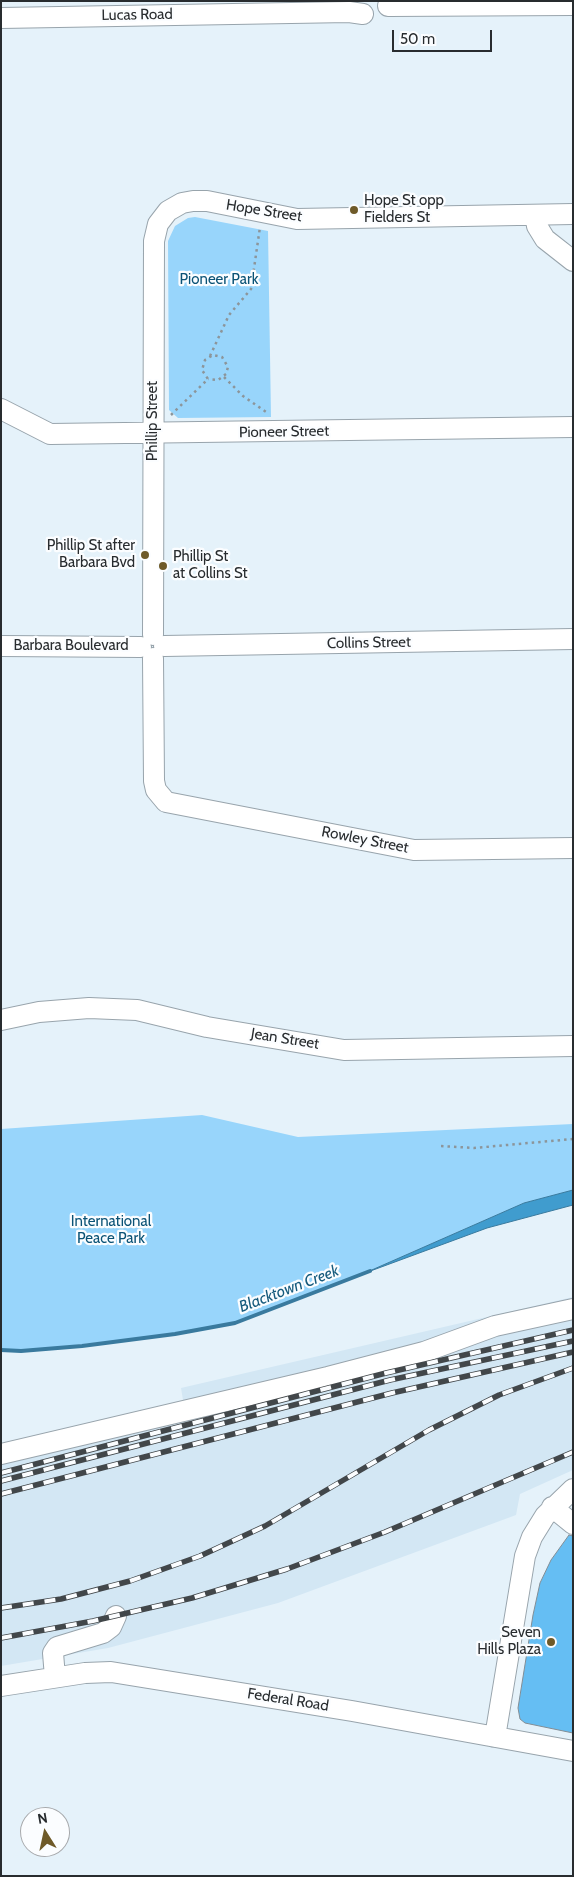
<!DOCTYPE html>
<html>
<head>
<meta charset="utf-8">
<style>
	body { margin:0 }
	#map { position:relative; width:574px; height:1877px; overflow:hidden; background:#e5f2fa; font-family:Cabin,sans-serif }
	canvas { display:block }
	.frame { position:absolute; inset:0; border:2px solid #282c2f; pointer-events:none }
	.north { position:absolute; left:20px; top:1807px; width:50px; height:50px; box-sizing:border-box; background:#fbfdff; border:1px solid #a7a9ac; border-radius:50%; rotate:350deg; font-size:14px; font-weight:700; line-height:20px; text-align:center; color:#282c2f }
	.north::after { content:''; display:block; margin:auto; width:18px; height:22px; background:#6e5a29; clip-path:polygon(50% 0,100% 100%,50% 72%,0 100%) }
	.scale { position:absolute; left:392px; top:30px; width:100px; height:22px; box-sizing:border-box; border:2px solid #282c2f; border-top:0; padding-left:6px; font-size:15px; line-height:18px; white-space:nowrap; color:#282c2f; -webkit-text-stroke:4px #fbfdff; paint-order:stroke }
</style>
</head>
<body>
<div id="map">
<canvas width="574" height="1877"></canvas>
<div class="frame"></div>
<div class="north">N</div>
<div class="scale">50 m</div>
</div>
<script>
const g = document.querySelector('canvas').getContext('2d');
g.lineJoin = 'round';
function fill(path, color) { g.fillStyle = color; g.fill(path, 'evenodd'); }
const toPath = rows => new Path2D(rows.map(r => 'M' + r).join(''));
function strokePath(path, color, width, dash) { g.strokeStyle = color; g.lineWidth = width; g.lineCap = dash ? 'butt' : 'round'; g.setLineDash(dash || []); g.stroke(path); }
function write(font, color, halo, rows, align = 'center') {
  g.font = font + ' Cabin,sans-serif'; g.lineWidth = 4.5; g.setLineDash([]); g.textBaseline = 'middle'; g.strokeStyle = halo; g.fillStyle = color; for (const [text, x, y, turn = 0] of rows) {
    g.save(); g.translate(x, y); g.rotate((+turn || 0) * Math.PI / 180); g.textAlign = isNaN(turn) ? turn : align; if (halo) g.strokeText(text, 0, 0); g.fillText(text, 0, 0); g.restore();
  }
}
fill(toPath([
	[573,1297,573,1470,520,1494,516,1515,278,1603,108,1648,1,1666,1,1446,184,1406,181,1388]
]), '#d3e7f4');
fill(toPath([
	[195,217,268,231,271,417,178,418,169,410,168,241,175,226,188,218],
	[202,1115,298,1137,573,1124,573,1190,524,1203,365,1273,235,1323,175,1334,21,1351,1,1350,1,1129]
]), '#98d5fb');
const water = toPath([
	[573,1190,573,1205,487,1228,365,1273,524,1203,573,1190]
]);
fill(water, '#409cce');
strokePath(water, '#397a9e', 1);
strokePath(toPath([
	[1,1350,21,1351,82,1346,175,1334,235,1323,370,1271]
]), '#397a9e', 4);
const building = toPath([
	[569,1535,573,1536,573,1733,525,1723,520,1719,518,1708,533,1615,540,1583,551,1560,569,1535]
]);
fill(building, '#65bef3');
strokePath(building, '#828d95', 1);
const minor = toPath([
	[388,6,573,5],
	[1,18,349,12,363,14],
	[535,215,537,226,545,239,573,261],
	[1,409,50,434,573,427],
	[153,635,154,241,158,224,168,211,182,203,193,201,207,201,297,219,573,214],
	[1,646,141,647],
	[164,646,573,639],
	[153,658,154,781,156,790,166,802,414,850,573,848],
	[1,1020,39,1012,89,1008,137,1010,207,1027,344,1050,573,1046],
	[1,1454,328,1377,424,1352,495,1326,573,1309],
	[552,1507,573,1524],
	[55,1677,53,1653,57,1647,103,1633,111,1627,116,1616],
	[1,1686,85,1673,111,1672,352,1711,573,1751],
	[495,1737,525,1556,532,1537,545,1516,573,1489]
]);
strokePath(minor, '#98a4ac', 22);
strokePath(toPath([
	[210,356,229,315,251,289,260,227],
	[224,377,243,396,269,414],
	[171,415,208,379,202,370,205,360,213,355,222,357,228,367,226,374,218,380,208,379],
	[441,1146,474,1148,573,1139]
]), '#8c959a', 2.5, [2.5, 4]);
strokePath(minor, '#fff', 20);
const rail = toPath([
	[1,1473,386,1373,573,1330],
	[1,1481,390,1380,573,1341],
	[1,1494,392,1393,573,1352],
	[1,1608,61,1599,130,1581,200,1556,265,1526,429,1430,499,1395,573,1368],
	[1,1638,93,1621,192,1598,287,1569,385,1532,573,1452]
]);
strokePath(rail, '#42474a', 5.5);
strokePath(rail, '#fbfdff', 4, [11]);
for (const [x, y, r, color] of [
	[354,210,5,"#6e5a29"],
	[145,555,5,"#6e5a29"],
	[163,566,5,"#6e5a29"],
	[551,1642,5,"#6e5a29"]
]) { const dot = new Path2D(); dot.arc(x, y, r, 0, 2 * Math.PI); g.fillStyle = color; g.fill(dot); strokePath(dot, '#fbfdff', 2); }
write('15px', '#282c2f', '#fbfdff', [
	["Lucas Road",137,15,-1],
	["Hope Street",264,211,9],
	["Phillip Street",153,421,-90],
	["Pioneer Street",284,432,-1],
	["Collins Street",369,643,-1],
	["Barbara Boulevard",71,646],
	["Rowley Street",365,840,11],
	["Jean Street",285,1039,9],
	["Federal Road",288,1700,9]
]);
write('15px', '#282c2f', '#fbfdff', [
	["Hope St opp",364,201],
	["Fielders St",364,218],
	["Phillip St after",135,546,"right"],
	["Barbara Bvd",135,563,"right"],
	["Phillip St",173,557],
	["at Collins St",173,574],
	["Seven",541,1633,"right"],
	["Hills Plaza",541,1650,"right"]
], 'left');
write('15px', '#0b5376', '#fbfdff', [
	["Pioneer Park",219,280],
	["International",111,1222],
	["Peace Park",111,1239]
]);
write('italic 16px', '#165b7d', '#fbfdff', [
	["Blacktown Creek",289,1289,-21]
]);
</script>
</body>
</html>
